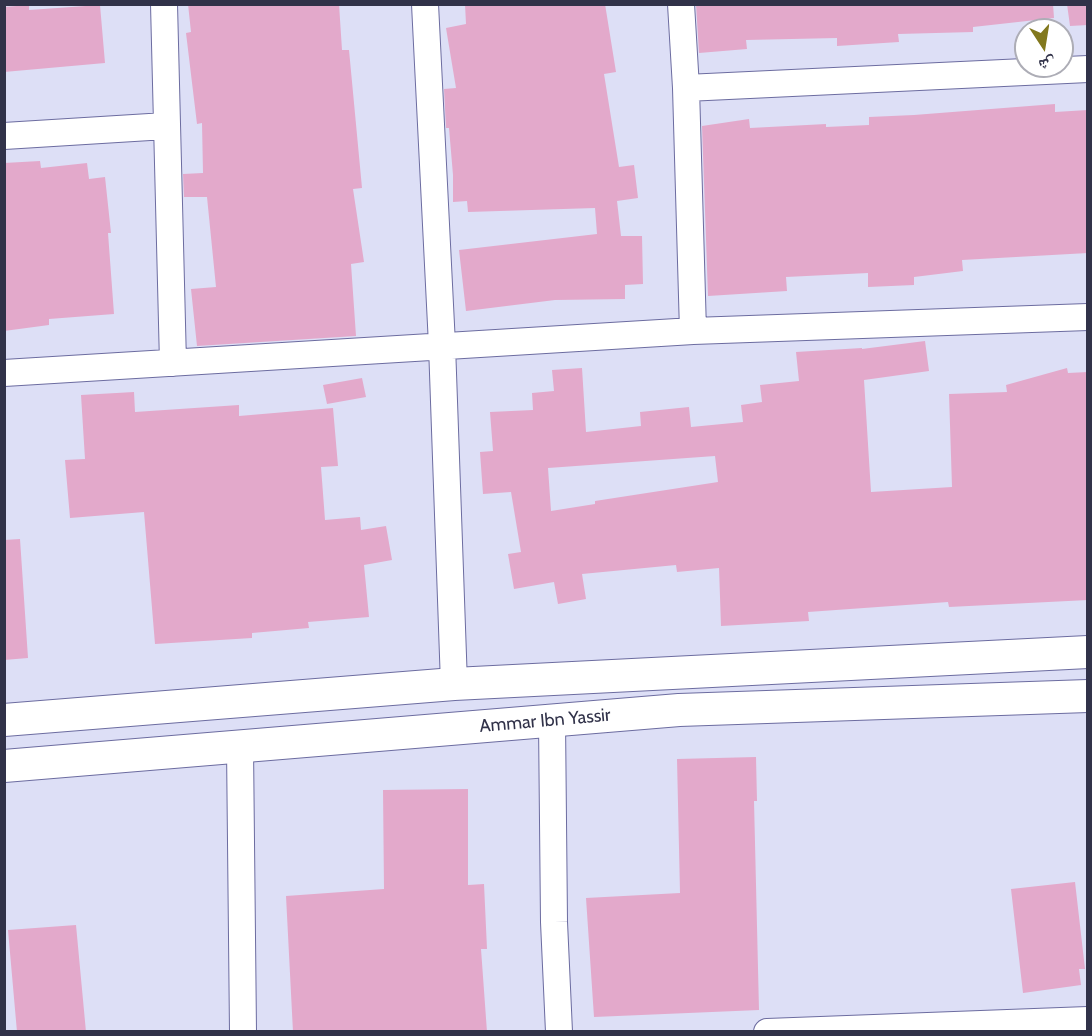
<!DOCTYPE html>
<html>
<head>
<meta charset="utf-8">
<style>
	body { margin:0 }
	#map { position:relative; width:1092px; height:1036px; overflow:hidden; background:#dddff6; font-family:Cabin,"Noto Naskh Arabic",sans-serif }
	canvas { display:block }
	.frame { position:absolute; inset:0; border:6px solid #313249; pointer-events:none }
	.north { position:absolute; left:1014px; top:18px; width:60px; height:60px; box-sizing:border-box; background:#fff; border:2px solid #adadb6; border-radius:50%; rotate:168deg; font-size:16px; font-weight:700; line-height:24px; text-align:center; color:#313249 }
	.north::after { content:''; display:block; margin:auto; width:21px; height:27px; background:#82781d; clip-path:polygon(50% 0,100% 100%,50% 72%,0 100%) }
</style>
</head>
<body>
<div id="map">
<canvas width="1092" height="1036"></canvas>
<div class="frame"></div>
<div class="north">ش</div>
</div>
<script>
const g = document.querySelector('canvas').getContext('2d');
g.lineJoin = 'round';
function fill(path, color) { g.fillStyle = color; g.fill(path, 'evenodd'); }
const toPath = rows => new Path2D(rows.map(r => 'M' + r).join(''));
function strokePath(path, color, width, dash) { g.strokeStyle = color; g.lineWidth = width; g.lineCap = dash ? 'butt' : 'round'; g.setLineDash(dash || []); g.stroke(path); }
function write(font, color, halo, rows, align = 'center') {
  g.font = font + ' Cabin,sans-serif'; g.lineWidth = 4.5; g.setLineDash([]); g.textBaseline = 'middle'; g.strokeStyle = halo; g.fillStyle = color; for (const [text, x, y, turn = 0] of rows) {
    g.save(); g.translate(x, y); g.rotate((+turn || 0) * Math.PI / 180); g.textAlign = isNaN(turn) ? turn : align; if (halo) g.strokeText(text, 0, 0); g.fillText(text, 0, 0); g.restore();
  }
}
fill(toPath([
	[188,4,339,4,342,50,349,50,362,188,353,189,364,262,351,264,356,336,197,346,191,289,216,287,207,197,184,197,183,174,203,173,202,123,197,124,186,33,191,32],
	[465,4,605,4,616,72,604,74,619,167,634,165,638,198,617,201,621,236,642,236,643,284,625,285,625,299,555,300,466,311,459,250,597,234,595,208,468,212,467,201,453,202,453,175,449,128,446,128,444,89,456,88,446,28,466,24],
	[696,4,1053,4,1054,18,973,27,973,32,898,34,899,42,837,46,837,38,746,40,747,49,699,53],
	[1067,4,1088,4,1088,25,1070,26],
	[29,5,29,10,100,5,105,63,4,72,4,7],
	[1055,104,1055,112,1088,110,1088,253,962,260,963,271,914,277,914,285,868,287,868,273,786,277,787,291,708,296,702,126,749,119,750,128,826,124,826,127,869,125,869,117,914,115],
	[40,161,41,168,87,163,89,179,105,177,111,233,108,233,114,314,49,319,49,325,4,331,4,163],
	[925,341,929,371,864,380,871,492,952,487,949,394,1007,392,1006,385,1067,368,1068,373,1088,372,1088,600,949,607,948,602,808,612,809,621,721,626,719,568,677,572,676,565,582,574,586,599,558,604,554,582,514,589,508,554,521,552,511,492,483,494,480,452,493,451,490,412,533,410,532,393,554,391,552,370,582,368,586,432,641,426,640,412,689,407,691,427,743,422,741,405,762,402,760,385,799,381,796,352,862,348,862,349],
	[715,456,718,482,595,501,595,504,551,511,548,468],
	[362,378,366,397,327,404,323,385],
	[134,392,135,412,239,405,239,416,333,408,338,466,321,467,325,520,360,517,361,530,386,526,392,560,364,565,369,617,308,622,309,628,252,633,252,638,155,644,144,512,70,518,65,460,85,459,81,395],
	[20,539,28,658,4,660,4,540],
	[756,757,757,801,754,801,759,1010,594,1017,586,898,680,893,677,759],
	[468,789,468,885,484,884,487,949,481,949,487,1032,293,1032,286,896,384,889,383,790],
	[1075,882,1085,969,1079,969,1081,985,1023,993,1011,889],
	[76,925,86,1032,17,1032,8,930]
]), '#e3a9cb');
const minor = toPath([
	[164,4,173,363],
	[425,4,442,345,454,684],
	[681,4,686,88,693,331],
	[686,88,1088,69],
	[4,136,166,126],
	[4,373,693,331,1088,317],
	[552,721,554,922,559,1032],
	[240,747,243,1032],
	[767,1032,1088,1020]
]);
const tertiary = toPath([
	[4,720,454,684,1088,652],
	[4,766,679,710,1088,696]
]);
strokePath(minor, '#6c6ca0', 28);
strokePath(tertiary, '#6c6ca0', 34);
strokePath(minor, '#fff', 26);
strokePath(tertiary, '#fff', 32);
write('18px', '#313249', '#fff', [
	["Ammar Ibn Yassir",545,721,-5]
]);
</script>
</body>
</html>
